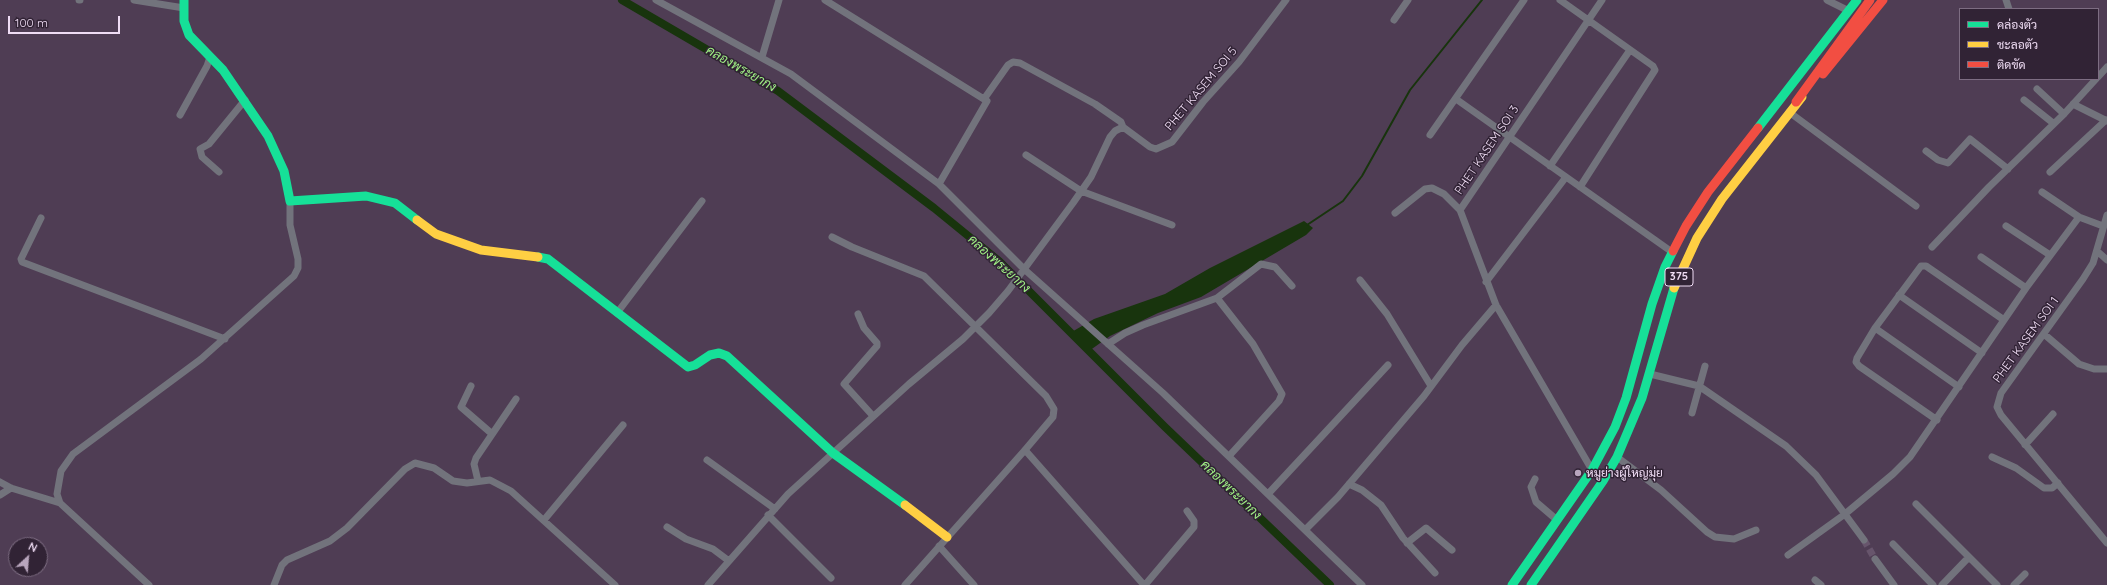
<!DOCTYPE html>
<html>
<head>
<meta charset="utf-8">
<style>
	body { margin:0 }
	#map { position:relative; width:2107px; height:585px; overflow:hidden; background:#4f3d54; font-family:Quicksand,Sarabun,sans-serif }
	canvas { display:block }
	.legend { position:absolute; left:1959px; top:8px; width:140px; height:72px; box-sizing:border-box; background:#312335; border:1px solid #7d6d82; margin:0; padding:5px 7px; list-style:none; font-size:12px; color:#f0ddf5 }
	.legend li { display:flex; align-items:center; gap:8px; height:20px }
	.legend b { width:20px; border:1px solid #7d6d82 }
	.north { position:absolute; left:8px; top:537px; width:40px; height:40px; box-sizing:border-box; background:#312335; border:1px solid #7d6d82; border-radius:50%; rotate:26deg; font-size:11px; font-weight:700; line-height:16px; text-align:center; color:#f0ddf5 }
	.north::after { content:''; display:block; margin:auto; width:14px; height:18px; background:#b8a5bd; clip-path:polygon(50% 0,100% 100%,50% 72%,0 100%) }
	.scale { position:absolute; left:8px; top:16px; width:112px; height:18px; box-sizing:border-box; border:2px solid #f0ddf5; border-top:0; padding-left:5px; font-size:12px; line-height:14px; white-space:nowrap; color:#f0ddf5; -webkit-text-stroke:3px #312335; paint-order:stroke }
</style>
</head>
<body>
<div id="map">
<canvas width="2107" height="585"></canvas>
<ul class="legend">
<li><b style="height:5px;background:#16e098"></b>คล่องตัว</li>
<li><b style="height:5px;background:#ffcf43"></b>ชะลอตัว</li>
<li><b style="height:5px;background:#f24e42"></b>ติดขัด</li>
</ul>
<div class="north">N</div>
<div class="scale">100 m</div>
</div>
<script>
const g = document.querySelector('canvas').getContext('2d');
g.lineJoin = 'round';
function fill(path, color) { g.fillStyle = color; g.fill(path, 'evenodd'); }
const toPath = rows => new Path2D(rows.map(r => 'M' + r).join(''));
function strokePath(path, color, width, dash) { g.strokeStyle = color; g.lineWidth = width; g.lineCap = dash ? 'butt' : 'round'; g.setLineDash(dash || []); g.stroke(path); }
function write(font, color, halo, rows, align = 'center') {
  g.font = font + ' Quicksand,Sarabun,sans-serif'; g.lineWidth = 3; g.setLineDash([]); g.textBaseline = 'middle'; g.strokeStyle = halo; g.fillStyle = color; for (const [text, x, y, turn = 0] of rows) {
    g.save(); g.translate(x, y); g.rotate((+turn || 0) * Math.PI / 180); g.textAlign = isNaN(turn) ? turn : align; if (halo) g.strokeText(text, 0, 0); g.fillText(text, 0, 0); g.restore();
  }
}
fill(toPath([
	[1304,221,1313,228,1306,235,1201,297,1158,313,1110,336,1089,351,1070,333,1094,319,1165,294,1210,268]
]), '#18340d');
strokePath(toPath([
	[1307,225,1343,201,1362,176,1410,90,1482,0]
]), '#18340d', 2);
strokePath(toPath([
	[622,0,778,91,934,208,999,261,1165,427,1330,585]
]), '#18340d', 8);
strokePath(toPath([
	[1864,540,1875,559]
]), '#67556c', 7, [7, 3.5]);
strokePath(toPath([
	[79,0,80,0],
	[134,0,184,8],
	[656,0,791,74,939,184],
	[825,0,987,101,939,184,1024,269,1163,393,1362,585],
	[1560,0,1653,66,1655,70,1580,187],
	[1827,0,1849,11],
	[2006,0,2009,9],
	[1394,20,1408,0],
	[762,57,779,0],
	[2098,77,2107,67],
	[2037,89,2064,114],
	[984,99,1008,65,1013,62,1020,63,1095,104,1121,122,1123,127],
	[1456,99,1672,252],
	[2024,100,2053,123],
	[2073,104,2107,121],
	[1789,112,1916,206],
	[180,115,207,66,210,57],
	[1430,135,1524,0],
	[1926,151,1938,160,1948,163,1970,139,2008,169],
	[1026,155,1081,191,1172,225],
	[1550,166,1630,50],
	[219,172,202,157,200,149,209,144,245,100],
	[2050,172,2106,120],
	[2042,192,2079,217,2103,226],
	[1395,213,1425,189,1432,188,1444,194,1460,210],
	[2107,215,2093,263,2083,279,2001,393,1997,407,2001,415,2107,543],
	[41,218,21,259,22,262,225,339],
	[2006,226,2050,255],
	[832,237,852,247,924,276,1046,396,1054,409,1053,417,1025,450,905,585],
	[1932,247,1989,187,2064,114,2096,79],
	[2097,251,2107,260],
	[1981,257,2026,288],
	[1360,280,1387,314,1431,386],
	[1486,282,1566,177],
	[1899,295,1982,353],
	[617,313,702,201],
	[858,314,864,328,877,343,877,346,844,384,873,416],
	[1875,328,1857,358,1856,362,1859,366,1937,420],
	[2044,334,2079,364,2094,369,2107,369],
	[1108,344,1125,333,1143,325,1217,298],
	[1650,374,1699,386,1786,446,1816,475,1864,540],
	[471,386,461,407,491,433],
	[1959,387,1875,328,1921,266,1926,266,2004,320],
	[1692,413,1705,366],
	[2025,445,2053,414],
	[1025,450,1144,585],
	[1230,455,1279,401,1282,394,1253,344,1217,298,1261,264,1275,267,1292,286],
	[1617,457,1661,490,1707,532,1715,537,1734,539,1756,530],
	[1992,457,2016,468,2044,488,2052,488,2058,483],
	[707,460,775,509],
	[1592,470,1496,305,1460,210,1602,0],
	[1535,479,1531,487,1536,502,1557,520],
	[478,481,474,464,476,458,516,399],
	[0,482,11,488,60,503],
	[1349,484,1362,490,1381,505,1403,538,1435,573],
	[1268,494,1388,365],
	[0,495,11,488],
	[1916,504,1969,557,1942,585],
	[768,515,831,578],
	[544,520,623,425],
	[667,527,686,539,713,549,729,561],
	[1306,529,1338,497,1424,396,1462,345,1496,305],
	[1407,543,1426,528,1452,550],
	[1893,544,1933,585],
	[939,546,974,585],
	[1788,555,1845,514,1893,474,1910,457,2026,288,2079,217],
	[1969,557,1997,585],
	[1875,559,1894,585],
	[1815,580,1821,585],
	[149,585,60,503,57,494,61,471,73,454,201,359,294,276,298,268,298,259,290,225,290,201],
	[274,585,282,565,287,560,330,541,347,528,405,469,415,463,434,468,453,481,467,483,490,480,511,491,615,585],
	[708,585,788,494,909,384,963,339,989,313,1008,291,1073,203,1091,177,1110,137,1115,131,1123,127,1150,147,1156,149,1172,142,1203,102,1239,62,1286,0],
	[1145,585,1194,527,1194,521,1187,511],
	[2014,585,2025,574]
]), '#72737c', 7);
strokePath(toPath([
	[184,0,184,21,189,35,223,70,268,136,284,171,290,201,366,196,395,203,417,220],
	[1758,128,1857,0],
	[538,257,548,259,688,367,695,365,710,355,719,353,727,356,833,453,905,505],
	[1512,585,1592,470,1615,427,1626,398,1652,304,1665,267,1673,251],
	[1531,585,1603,481,1617,457,1642,398,1674,288]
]), '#16e098', 9);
strokePath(toPath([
	[417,220,436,234,481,250,538,257],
	[1674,288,1697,238,1722,199,1802,97],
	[905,505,947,537]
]), '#ffcf43', 9);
strokePath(toPath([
	[1823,74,1883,0],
	[1796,102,1870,0],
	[1673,251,1686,226,1708,192,1758,128]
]), '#f24e42', 9);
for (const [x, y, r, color] of [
	[1578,473,4,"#b8a5bd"]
]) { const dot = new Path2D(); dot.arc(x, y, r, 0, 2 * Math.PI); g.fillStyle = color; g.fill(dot); strokePath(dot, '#312335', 1.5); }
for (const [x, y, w] of [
	[1679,277,28]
]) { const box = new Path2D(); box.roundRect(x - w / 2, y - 9, w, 18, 3); g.fillStyle = '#312335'; g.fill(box); strokePath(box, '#f0ddf5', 1); }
write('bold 11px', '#f0ddf5', null, [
	["375",1679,277]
]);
write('12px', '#f0ddf5', '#312335', [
	["PHET KASEM SOI 5",1201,89,-50],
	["PHET KASEM SOI 3",1487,150,-56],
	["PHET KASEM SOI 1",2026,340,-54]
]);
write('12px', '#f0ddf5', '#312335', [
	["หมูย่างผู้ใหญ่มุ่ย",1586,473]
], 'left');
write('italic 13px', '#9ff084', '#312335', [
	["คลองพระยากง",741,69,30],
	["คลองพระยากง",999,264,42],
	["คลองพระยากง",1231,490,44]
]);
</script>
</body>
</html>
